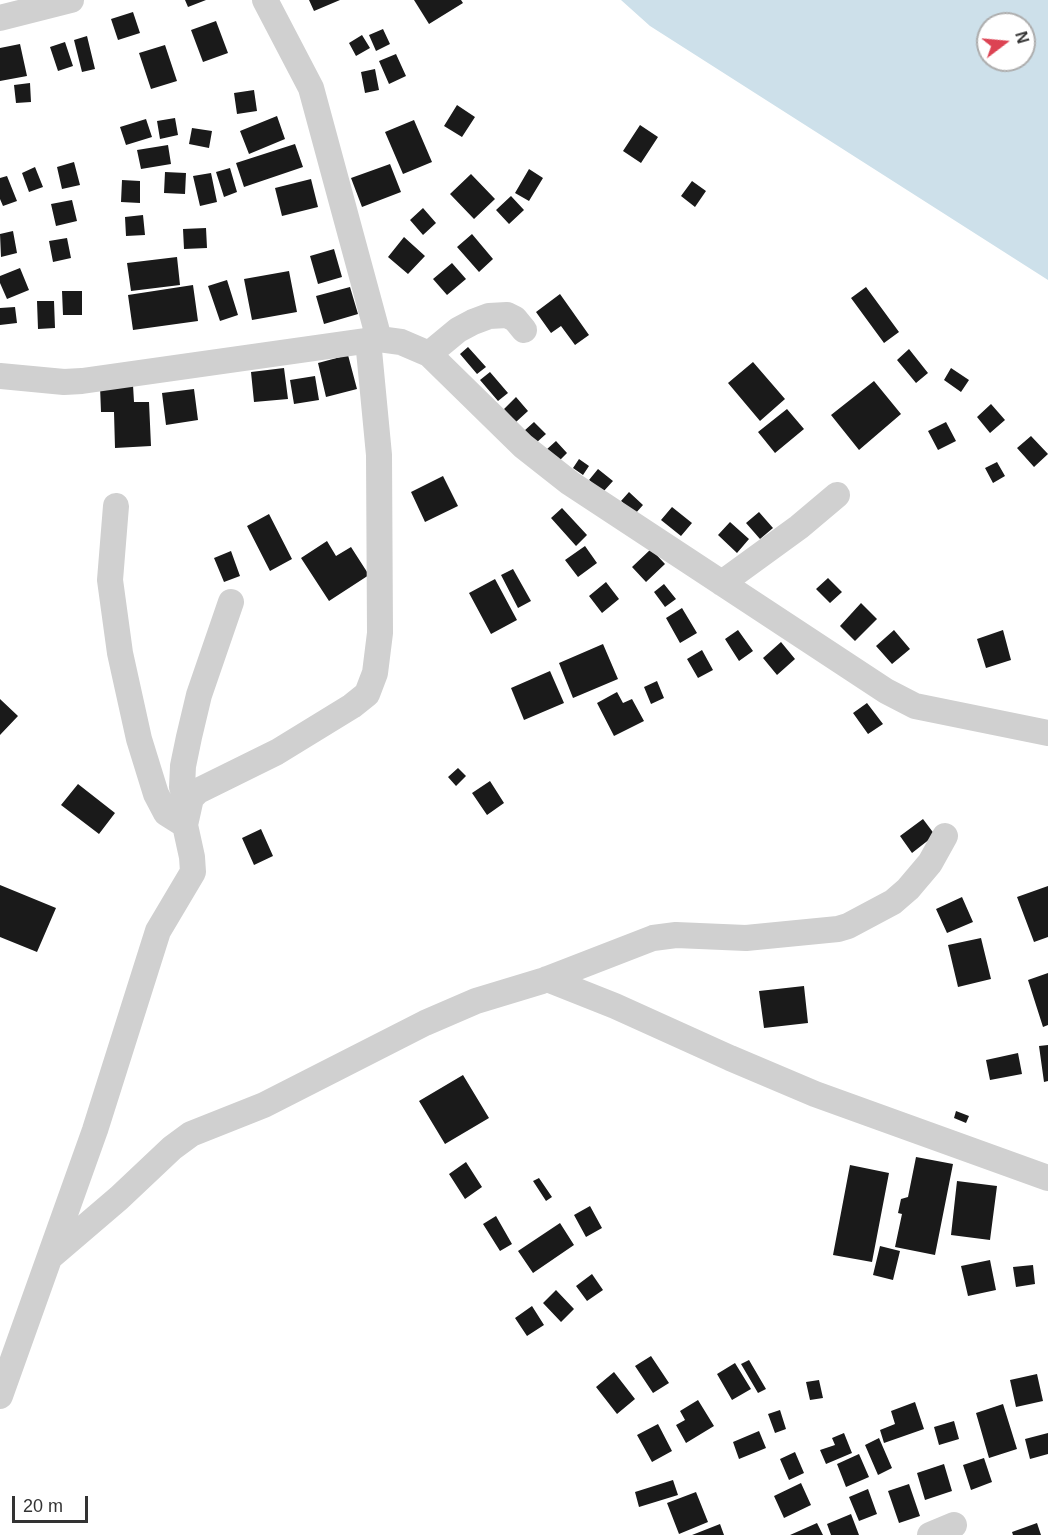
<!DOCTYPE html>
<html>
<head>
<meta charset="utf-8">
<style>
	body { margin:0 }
	#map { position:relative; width:1048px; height:1535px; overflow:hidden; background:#fff; font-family:Helvetica,sans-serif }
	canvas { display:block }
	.north { position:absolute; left:976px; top:12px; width:60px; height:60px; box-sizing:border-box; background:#fff; border:2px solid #adadad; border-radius:50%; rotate:74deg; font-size:16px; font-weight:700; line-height:24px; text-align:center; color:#333 }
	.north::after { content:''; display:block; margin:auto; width:21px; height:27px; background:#dc4353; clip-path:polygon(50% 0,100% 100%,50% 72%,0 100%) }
	.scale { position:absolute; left:12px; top:1496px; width:76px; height:27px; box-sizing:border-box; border:3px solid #333; border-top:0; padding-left:8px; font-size:18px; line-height:21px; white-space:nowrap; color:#333; -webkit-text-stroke:4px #fff; paint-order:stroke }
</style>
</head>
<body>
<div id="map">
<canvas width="1048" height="1535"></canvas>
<div class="north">N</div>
<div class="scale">20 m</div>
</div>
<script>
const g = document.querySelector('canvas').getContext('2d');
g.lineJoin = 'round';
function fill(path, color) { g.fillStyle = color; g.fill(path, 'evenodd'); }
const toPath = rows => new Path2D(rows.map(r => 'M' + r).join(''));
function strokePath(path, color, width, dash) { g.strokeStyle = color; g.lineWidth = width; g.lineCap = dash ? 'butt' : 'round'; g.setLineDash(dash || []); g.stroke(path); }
fill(toPath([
	[621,0,1048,0,1048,280,650,26],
	[988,24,1024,24,1024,60,988,60]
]), '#cde0ea');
fill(toPath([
	[185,0,206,0,188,7],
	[309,0,340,0,314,11],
	[414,0,461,0,463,3,429,24],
	[133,12,140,33,118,40,111,19],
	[216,21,228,53,203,62,191,30],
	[383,29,390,44,376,51,369,35],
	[362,35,370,48,356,56,349,43],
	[87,36,95,69,82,72,74,40],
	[65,42,73,66,58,71,50,47],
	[20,44,27,76,0,81,0,48],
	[165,45,177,81,151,89,139,53],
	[396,54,406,76,389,84,379,61],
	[375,69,379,90,365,93,361,72],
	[30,83,31,102,16,103,14,85],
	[254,90,257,111,237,114,234,93],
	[457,105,475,117,462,137,444,126],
	[277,116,285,139,249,154,240,131],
	[175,118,178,135,160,139,157,121],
	[146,119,152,137,126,145,120,127],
	[414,120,432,162,403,174,385,132],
	[640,125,658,137,641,163,623,151],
	[192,128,212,131,209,148,189,144],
	[295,144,303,167,244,187,236,163],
	[168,145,171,164,141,169,137,150],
	[74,162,80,185,62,189,57,167],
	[390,164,401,192,362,207,351,178],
	[35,167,43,187,29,192,22,173],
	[230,168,237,192,224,197,216,172],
	[529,169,543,178,529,201,515,193],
	[165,172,186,173,185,194,164,193],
	[211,173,217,202,200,206,193,176],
	[471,174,495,199,474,219,450,194],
	[7,176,17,201,3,206,0,199,0,178],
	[311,179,318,207,282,216,275,188],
	[122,180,140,181,140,203,121,202],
	[692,181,706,191,695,207,681,196],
	[511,196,524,210,509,224,496,210],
	[72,200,77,221,56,226,51,204],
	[423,208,436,223,423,235,410,220],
	[143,215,145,235,126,236,125,217],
	[206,228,207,248,184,249,183,229],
	[13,231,17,253,1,257,0,234],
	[472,234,493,259,479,272,457,247],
	[404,237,425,256,408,274,388,257],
	[67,238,71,258,53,262,49,241],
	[334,249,342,277,318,284,310,256],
	[177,257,180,285,131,291,127,263],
	[452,263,466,279,447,295,433,279],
	[20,268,29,290,7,299,0,283,0,276],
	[289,271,297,312,252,320,244,279],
	[227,280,238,315,220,321,208,286],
	[193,285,198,321,133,330,128,295],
	[350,287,358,314,324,324,316,296],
	[866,287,899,332,884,343,851,298],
	[62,291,82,291,82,315,63,315],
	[560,294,589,335,575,345,561,326,551,333,536,312],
	[37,301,54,301,55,328,38,329],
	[15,307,17,323,0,325,0,308],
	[468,347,486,367,477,374,460,354],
	[909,349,928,373,916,383,897,360],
	[348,355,357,389,326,397,318,363],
	[753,362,785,399,760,421,728,383],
	[284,368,288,399,254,402,251,372],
	[951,368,969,380,961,392,944,380],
	[490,372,508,393,498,401,480,380],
	[315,376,319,400,294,404,290,380],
	[874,381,901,414,859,450,831,415],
	[133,385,134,402,149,402,151,446,115,448,114,412,101,412,100,386],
	[194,389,198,420,166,425,162,393],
	[516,397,528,411,516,422,504,409],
	[991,404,1005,420,990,433,977,417],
	[787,409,804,429,775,453,758,432],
	[534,422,546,434,536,443,524,431],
	[946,422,956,441,938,450,928,431],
	[1031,436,1048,454,1034,467,1017,448],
	[556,441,567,453,557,463,546,450],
	[579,459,589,466,583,475,573,468],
	[997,462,1005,476,993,483,985,468],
	[598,469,613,481,603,492,589,480],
	[443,476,458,506,425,522,411,492],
	[629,492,643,505,635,514,621,501],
	[672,507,692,523,681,536,661,520],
	[562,508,587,535,576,546,551,518],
	[759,512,773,528,760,539,746,523],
	[269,514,292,559,270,571,247,526],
	[730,522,749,539,737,553,718,535],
	[327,541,336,556,351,547,369,575,329,601,301,558],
	[585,546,597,563,578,577,565,560],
	[651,549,665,564,646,582,632,567],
	[231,551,240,576,224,582,214,558],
	[513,569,531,601,518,608,501,575],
	[828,578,842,592,830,603,816,589],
	[495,579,517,620,491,634,469,593],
	[606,582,619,599,602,613,589,596],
	[664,584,676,599,665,607,654,592],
	[861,603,877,619,855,641,840,626],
	[682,608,697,633,680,643,666,618],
	[738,630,753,651,739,661,725,639],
	[894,630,910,649,892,664,876,646],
	[1003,630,1011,660,986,668,977,639],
	[781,642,795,659,777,675,763,658],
	[603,644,618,679,573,698,559,663],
	[702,650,713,670,698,678,687,659],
	[550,671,564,703,524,720,511,688],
	[657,681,664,698,651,704,644,687],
	[617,692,623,703,632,699,644,721,614,736,597,703],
	[0,699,18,716,0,735],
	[867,703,883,724,868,734,853,713],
	[458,768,466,776,456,786,448,777],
	[490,781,504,803,487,815,472,793],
	[78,784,115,813,99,834,61,805],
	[923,819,935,835,912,853,900,836],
	[261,829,273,856,254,865,242,838],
	[0,885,56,908,37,952,0,937],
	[1048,886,1048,937,1034,942,1017,897],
	[962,897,973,922,947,933,936,909],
	[981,938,991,979,958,987,948,945],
	[1048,973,1048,1025,1043,1027,1028,980],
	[804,986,808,1023,764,1028,759,991],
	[1048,1045,1048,1081,1044,1082,1039,1046],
	[1018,1053,1022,1074,990,1080,986,1060],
	[463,1075,489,1118,445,1144,419,1101],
	[956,1111,969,1116,966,1123,954,1118],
	[916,1157,953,1164,935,1255,895,1247,902,1214,898,1213,901,1199,908,1197],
	[466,1162,482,1187,465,1199,449,1174],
	[850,1165,889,1173,872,1262,833,1255],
	[539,1178,552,1197,546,1201,533,1181],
	[957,1181,997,1186,990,1240,951,1235],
	[590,1206,602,1228,586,1237,574,1215],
	[496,1216,512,1244,500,1251,483,1224],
	[560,1223,574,1245,533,1273,518,1251],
	[880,1246,900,1251,893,1280,873,1275],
	[990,1260,996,1290,968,1296,961,1266],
	[1033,1265,1035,1284,1016,1287,1013,1267],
	[592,1274,603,1290,587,1301,576,1286],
	[556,1290,574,1309,561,1322,543,1303],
	[532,1306,544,1325,527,1336,515,1318],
	[651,1356,669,1383,653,1393,635,1366],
	[749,1360,766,1389,758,1393,741,1364],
	[735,1363,751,1389,732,1400,717,1374],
	[614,1372,635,1399,617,1414,596,1387],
	[1037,1374,1043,1401,1016,1407,1010,1380],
	[819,1380,823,1398,810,1400,806,1382],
	[698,1400,714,1426,686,1443,676,1425,685,1420,680,1411],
	[915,1402,924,1429,884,1443,880,1430,895,1424,891,1411],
	[1003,1404,1017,1449,989,1458,976,1413],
	[780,1410,786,1429,775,1433,768,1414],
	[954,1421,959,1439,939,1445,934,1427],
	[658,1424,672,1451,652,1462,637,1435],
	[759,1431,766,1448,739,1459,733,1442],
	[844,1433,852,1453,826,1464,820,1450,835,1445,832,1438],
	[1048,1433,1048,1454,1030,1459,1025,1439],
	[879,1438,892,1468,878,1475,865,1445],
	[795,1452,804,1473,789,1480,780,1459],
	[859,1454,869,1477,846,1487,837,1464],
	[984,1458,992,1482,971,1490,963,1465],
	[944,1464,952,1491,925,1500,917,1473],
	[673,1480,678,1495,639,1507,635,1492],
	[801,1483,811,1505,784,1518,774,1496],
	[909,1484,920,1516,899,1523,888,1491],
	[868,1489,877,1514,859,1521,849,1497],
	[696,1492,708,1522,679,1534,667,1503],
	[851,1514,859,1535,831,1535,827,1524],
	[817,1523,823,1535,790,1535],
	[1037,1523,1041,1535,1013,1535,1012,1532],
	[720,1524,724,1535,692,1535]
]), '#1a1a1a');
strokePath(toPath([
	[265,0,311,88,379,339,401,342,429,354,523,446,570,483,886,691,915,706,1048,733],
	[0,18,71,0],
	[429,354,458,330,473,322,489,316,507,315,515,319,524,330],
	[0,376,64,382,82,381,379,339],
	[116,506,110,580,120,653,139,739,156,794,166,813,185,825],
	[722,583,799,527,837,495],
	[188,805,182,787,183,766,189,737,199,695,231,602],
	[547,979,615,1006,730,1058,815,1094,1048,1178],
	[50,1257,119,1198,172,1148,191,1134,264,1105,425,1023,476,1001,542,981,653,938,676,935,746,938,838,929,848,926,893,902,908,889,930,863,945,836],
	[0,1396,95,1130,158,931,193,872,192,857,185,825,191,798,198,791,277,752,352,706,367,694,375,673,380,633,379,455,368,340],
	[930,1535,954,1525]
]), '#d0d0d0', 26);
</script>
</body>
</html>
